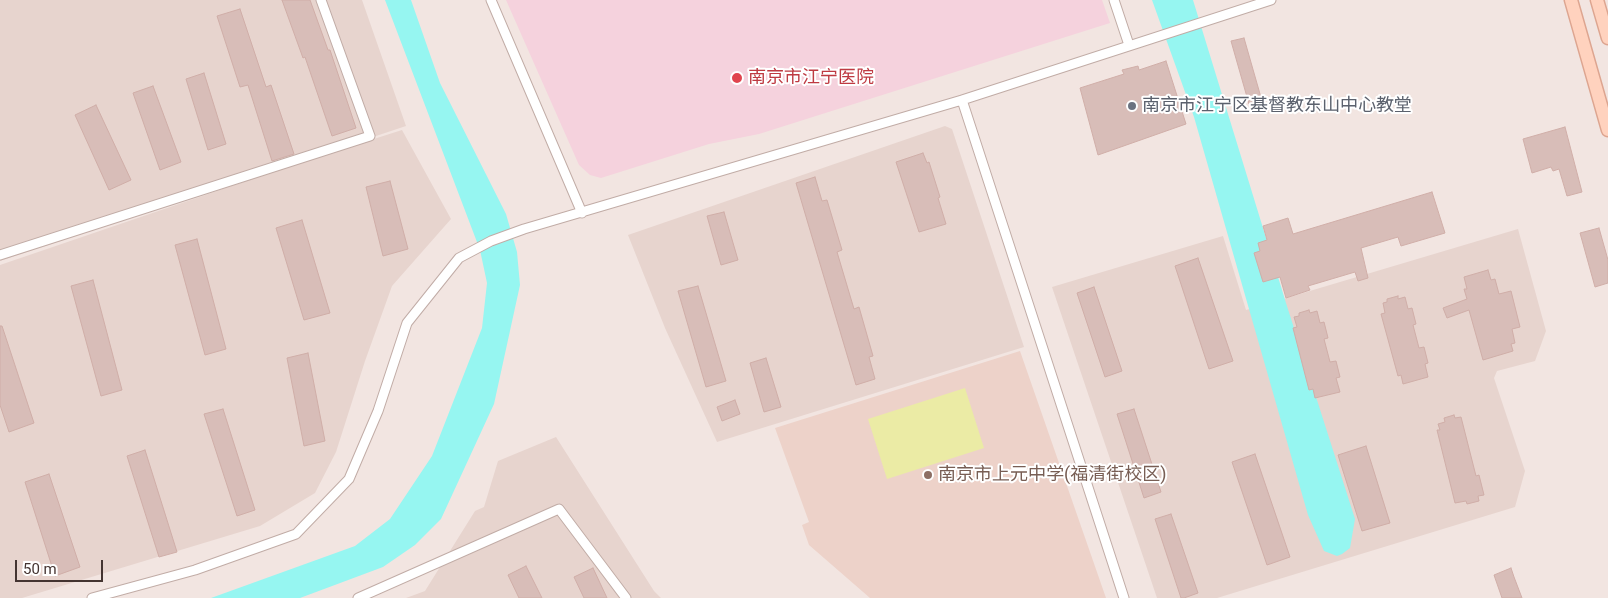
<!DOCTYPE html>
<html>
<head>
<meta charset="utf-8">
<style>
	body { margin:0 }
	#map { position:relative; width:1608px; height:598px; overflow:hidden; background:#f2e5e1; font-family:Roboto,sans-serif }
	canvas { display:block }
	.scale { position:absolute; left:15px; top:560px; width:88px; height:22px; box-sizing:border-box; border:2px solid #443431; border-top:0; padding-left:6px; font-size:15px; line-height:18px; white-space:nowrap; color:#443431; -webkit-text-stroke:4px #fff; paint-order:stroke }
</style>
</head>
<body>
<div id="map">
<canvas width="1608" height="598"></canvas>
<div class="scale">50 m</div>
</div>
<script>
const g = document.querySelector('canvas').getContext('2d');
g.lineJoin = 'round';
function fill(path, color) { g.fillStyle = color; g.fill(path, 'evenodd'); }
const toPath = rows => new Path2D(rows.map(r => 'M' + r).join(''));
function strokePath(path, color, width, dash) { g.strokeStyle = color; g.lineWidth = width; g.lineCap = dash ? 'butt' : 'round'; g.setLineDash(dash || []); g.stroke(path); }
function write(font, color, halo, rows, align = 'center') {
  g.font = font + ' Roboto,"Noto Sans SC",sans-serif'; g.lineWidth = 4; g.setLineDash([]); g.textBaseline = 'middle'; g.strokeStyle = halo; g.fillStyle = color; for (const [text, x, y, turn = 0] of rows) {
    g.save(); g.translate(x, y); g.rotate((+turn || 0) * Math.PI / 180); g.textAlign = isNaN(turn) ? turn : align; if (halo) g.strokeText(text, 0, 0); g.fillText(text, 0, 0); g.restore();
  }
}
fill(toPath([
	[0,0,362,0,406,126,0,261],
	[945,126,952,129,1024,347,717,442,665,328,628,235],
	[402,130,451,219,392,286,365,361,336,452,315,493,260,526,22,598,0,598,0,265,302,162],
	[1518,229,1546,331,1535,361,1497,371,1494,378,1525,471,1515,507,1217,598,1157,598,1052,287,1223,236,1246,310],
	[556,437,654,591,661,598,406,598,425,591,475,511,484,507,498,461]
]), '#e7d4ce');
fill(toPath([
	[1020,351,1106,598,870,598,809,545,802,525,809,522,775,428]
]), '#edd2c9');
fill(toPath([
	[506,0,1102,0,1110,23,759,134,709,144,601,178,590,175,579,165]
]), '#f5d2dd');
fill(toPath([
	[965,388,984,448,887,479,868,419]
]), '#ebeba5');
fill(toPath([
	[385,0,411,0,440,83,506,214,517,252,520,285,494,404,441,519,415,545,383,567,300,598,211,598,355,546,390,519,432,456,482,328,487,283,480,250],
	[1152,0,1193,0,1286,303,1355,519,1350,548,1342,554,1337,556,1324,551,1308,515,1194,117]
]), '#96f6f1');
const building = toPath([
	[282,0,310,0,328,50,330,50,356,128,332,136,305,57,303,58,282,0],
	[240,9,266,87,271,85,294,154,272,161,248,85,240,87,217,16,240,9],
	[1244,38,1262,101,1249,104,1231,41,1244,38],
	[1166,61,1186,124,1098,155,1080,88,1124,74,1122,70,1138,66,1139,70,1166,61],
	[204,73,226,144,208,150,186,79,204,73],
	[153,86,181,162,160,170,133,93,153,86],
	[96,105,131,180,109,190,75,115,96,105],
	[1565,127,1582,192,1567,196,1559,169,1553,171,1551,167,1532,173,1523,139,1565,127],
	[923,153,927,163,929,162,940,197,938,198,946,224,919,232,896,162,923,153],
	[815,177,822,201,827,200,842,250,837,252,854,309,859,307,873,356,869,357,875,379,856,385,796,183,815,177],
	[390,181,408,249,383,256,366,187,390,181],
	[1432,192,1445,233,1401,246,1398,237,1361,248,1368,278,1358,281,1355,272,1308,286,1310,290,1286,298,1280,277,1263,282,1254,253,1260,251,1258,243,1267,240,1263,226,1288,218,1293,234,1432,192],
	[724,212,738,260,721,265,707,216,724,212],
	[302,220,330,313,304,320,276,228,302,220],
	[1599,228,1608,260,1608,283,1595,287,1580,233,1599,228],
	[197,239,226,349,205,355,175,245,197,239],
	[1198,258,1233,361,1209,369,1175,266,1198,258],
	[1488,270,1491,280,1495,279,1499,294,1511,291,1520,327,1512,329,1515,343,1511,344,1513,351,1483,360,1469,310,1447,318,1443,308,1467,299,1464,289,1467,289,1464,277,1488,270],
	[93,280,122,390,101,396,71,286,93,280],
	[698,286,726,381,706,387,678,291,698,286],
	[1094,287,1122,371,1105,377,1077,293,1094,287],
	[1398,296,1398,299,1405,297,1408,309,1412,308,1416,324,1413,325,1419,348,1424,347,1428,363,1425,364,1428,377,1403,384,1401,375,1398,376,1381,314,1385,313,1383,303,1387,302,1387,299,1398,296],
	[1309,310,1310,313,1317,311,1320,323,1324,322,1328,338,1324,339,1330,362,1336,361,1340,377,1336,378,1340,392,1315,398,1313,389,1309,390,1293,328,1297,327,1294,317,1299,316,1299,313,1309,310],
	[0,326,2,326,34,423,9,432,0,405,0,326],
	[308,353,325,441,304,446,287,358,308,353],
	[766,358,781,407,764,412,750,363,766,358],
	[735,400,740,414,722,421,717,407,735,400],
	[223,409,255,510,237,516,204,414,223,409],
	[1134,409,1161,492,1144,498,1117,414,1134,409],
	[1454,415,1455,418,1461,417,1476,476,1479,475,1484,495,1478,496,1479,501,1467,504,1466,501,1455,503,1437,430,1440,430,1438,424,1445,422,1444,418,1454,415],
	[1366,446,1390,523,1362,531,1338,455,1366,446],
	[145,450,177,552,159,557,127,456,145,450],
	[1255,454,1290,557,1267,565,1232,462,1255,454],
	[49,474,80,567,55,576,25,482,49,474],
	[1171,514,1198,593,1184,598,1181,598,1155,519,1171,514],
	[526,566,542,598,519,598,508,575,526,566],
	[593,568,607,598,584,598,574,577,593,568],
	[1511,568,1514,577,1522,598,1502,598,1494,575,1511,568]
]);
fill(building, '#d8bdb8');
strokePath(building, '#d0aea8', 1);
const street = toPath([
	[491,0,582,213],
	[1114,0,1129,45],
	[962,100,1124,598],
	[0,255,370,136,321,0],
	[92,598,195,570,296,534,349,479,378,411,407,323,459,258,491,241,524,229,962,100,1271,0],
	[358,598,559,509,626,598]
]);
const secondary = toPath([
	[1571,0,1608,130],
	[1597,0,1608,38]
]);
strokePath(street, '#c1aca6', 11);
strokePath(secondary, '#dda590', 15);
strokePath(street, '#fff', 9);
strokePath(secondary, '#ffd2be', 12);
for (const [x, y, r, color] of [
	[737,78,6,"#e0444e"],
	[1132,106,5,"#6b7280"],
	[928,475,5,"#8d6e63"]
]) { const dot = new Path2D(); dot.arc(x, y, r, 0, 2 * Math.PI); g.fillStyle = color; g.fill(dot); strokePath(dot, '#fff', 2); }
write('18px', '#be3a42', '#fff', [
	["南京市江宁医院",748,78]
], 'left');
write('18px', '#5b616d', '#fff', [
	["南京市江宁区基督教东山中心教堂",1142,106]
], 'left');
write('18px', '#785e54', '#fff', [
	["南京市上元中学(福清街校区)",938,475]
], 'left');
</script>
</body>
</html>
